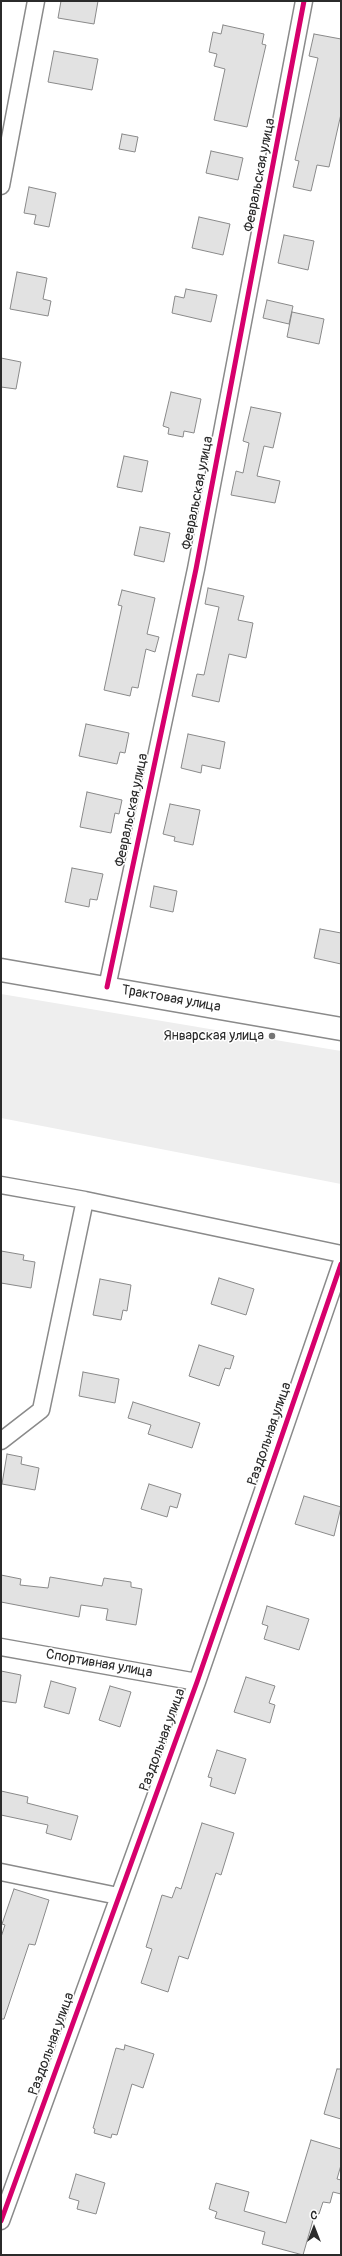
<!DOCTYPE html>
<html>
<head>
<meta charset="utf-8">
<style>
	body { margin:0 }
	#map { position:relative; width:342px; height:2256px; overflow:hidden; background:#fff; font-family:Pangolin,sans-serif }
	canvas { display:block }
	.frame { position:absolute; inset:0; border:2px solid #2b2b2b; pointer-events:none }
	.north { position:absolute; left:294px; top:2208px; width:40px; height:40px; -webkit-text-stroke:3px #fff; paint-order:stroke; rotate:0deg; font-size:11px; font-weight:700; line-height:16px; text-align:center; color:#2b2b2b }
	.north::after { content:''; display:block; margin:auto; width:14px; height:18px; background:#2b2b2b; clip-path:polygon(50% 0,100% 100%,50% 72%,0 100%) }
</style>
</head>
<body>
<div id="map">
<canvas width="342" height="2256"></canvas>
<div class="frame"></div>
<div class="north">С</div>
</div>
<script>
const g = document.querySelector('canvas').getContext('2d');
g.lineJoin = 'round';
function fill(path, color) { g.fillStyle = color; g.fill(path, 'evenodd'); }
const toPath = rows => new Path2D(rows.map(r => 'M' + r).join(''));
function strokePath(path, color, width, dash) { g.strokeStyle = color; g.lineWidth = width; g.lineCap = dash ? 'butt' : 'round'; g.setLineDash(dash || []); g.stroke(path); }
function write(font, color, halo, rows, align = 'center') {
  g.font = font + ' Pangolin,sans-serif'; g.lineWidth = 3; g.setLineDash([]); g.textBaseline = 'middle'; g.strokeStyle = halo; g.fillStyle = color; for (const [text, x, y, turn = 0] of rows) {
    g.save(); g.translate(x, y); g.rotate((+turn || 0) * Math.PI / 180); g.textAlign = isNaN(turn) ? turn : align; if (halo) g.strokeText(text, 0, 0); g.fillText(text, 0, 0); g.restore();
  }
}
fill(toPath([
	[1,994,341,1051,341,1184,1,1118]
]), '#eee');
const building = toPath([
	[61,1,98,1,94,24,58,18,61,1],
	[223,25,264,34,262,44,266,45,247,127,214,120,225,69,214,66,217,54,209,52,213,32,221,34,223,25],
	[314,34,341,39,341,114,329,167,317,165,311,191,293,187,299,161,295,160,318,58,309,56,314,34],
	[54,51,98,59,92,90,48,82,54,51],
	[122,134,138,137,135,152,119,149,122,134],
	[211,151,243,158,238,180,206,173,211,151],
	[29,187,56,193,49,227,34,224,36,215,24,213,29,187],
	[199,217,230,224,223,255,192,248,199,217],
	[284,235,314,241,308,270,278,263,284,235],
	[17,272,47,278,43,299,51,301,48,316,10,309,17,272],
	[186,289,217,295,211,322,172,313,175,296,184,298,186,289],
	[267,300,293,306,289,324,263,318,267,300],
	[292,312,324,319,319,344,287,337,292,312],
	[1,358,21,362,16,389,1,387,1,358],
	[171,392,201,399,194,433,184,431,183,437,168,434,169,428,163,426,171,392],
	[251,407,281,413,273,448,264,446,257,476,280,481,275,503,231,495,236,471,243,473,249,443,243,441,251,407],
	[124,456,148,461,142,492,117,487,124,456],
	[140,527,170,533,164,562,134,555,140,527],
	[208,588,244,596,238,620,253,623,246,658,229,654,219,702,192,696,197,674,204,675,219,607,205,604,208,588],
	[122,590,155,598,147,634,159,637,155,652,146,649,138,688,132,687,130,696,104,690,122,606,118,605,122,590],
	[86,724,129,733,125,753,120,752,117,764,79,756,86,724],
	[188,734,225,742,220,769,202,765,201,773,181,768,188,734],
	[87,792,122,800,119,814,115,813,111,833,80,827,87,792],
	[170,804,200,810,193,845,174,841,175,837,163,834,170,804],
	[72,868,103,874,97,900,90,899,89,907,65,902,72,868],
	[154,886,177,891,173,912,150,907,154,886],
	[320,929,341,933,341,964,314,958,320,929],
	[1,1251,24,1255,23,1260,35,1262,31,1288,1,1283,1,1251],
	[219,1278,254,1289,246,1315,211,1304,219,1278],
	[100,1279,131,1285,127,1311,123,1310,121,1320,93,1315,100,1279],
	[199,1345,234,1356,230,1369,225,1368,219,1386,189,1376,199,1345],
	[83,1372,119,1379,115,1403,79,1396,83,1372],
	[133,1402,200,1423,192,1448,148,1434,151,1425,128,1418,133,1402],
	[7,1454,22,1457,21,1464,39,1468,35,1490,2,1484,7,1454],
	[149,1484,181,1494,177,1508,170,1506,167,1517,141,1509,149,1484],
	[304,1496,341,1507,334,1536,295,1524,304,1496],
	[1,1575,21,1579,20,1585,48,1588,50,1577,102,1586,104,1578,131,1582,131,1587,142,1589,136,1625,106,1620,108,1609,81,1605,79,1617,1,1602,1,1575],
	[267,1606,309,1619,299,1650,264,1639,268,1626,262,1624,267,1606],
	[1,1671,21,1675,16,1703,1,1701,1,1671],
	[246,1677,275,1686,269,1703,275,1705,270,1723,234,1712,246,1677],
	[51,1681,76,1688,69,1714,44,1707,51,1681],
	[110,1686,131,1692,120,1727,99,1720,110,1686],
	[217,1750,246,1759,235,1794,210,1786,212,1778,208,1777,217,1750],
	[1,1791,28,1797,27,1803,78,1816,71,1840,46,1833,48,1825,1,1815,1,1791],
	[202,1823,234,1833,221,1875,216,1873,188,1959,179,1956,168,1992,141,1983,152,1949,146,1947,162,1895,172,1898,176,1887,181,1889,202,1823],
	[14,1889,49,1900,35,1945,29,1944,4,2019,1,2019,1,1937,5,1925,2,1924,14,1889],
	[125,2045,154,2054,143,2088,132,2084,117,2135,112,2134,111,2138,94,2133,95,2129,93,2128,116,2048,124,2050,125,2045],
	[337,2069,341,2069,341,2119,324,2114,337,2069],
	[311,2140,341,2149,341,2165,337,2179,341,2180,341,2194,333,2192,330,2203,323,2202,319,2214,315,2213,303,2255,262,2244,265,2232,215,2218,217,2212,209,2209,216,2183,249,2192,244,2211,286,2223,311,2140],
	[76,2174,105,2183,96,2214,77,2209,79,2201,69,2198,76,2174]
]);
fill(building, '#e2e2e2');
strokePath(building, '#8a8a8a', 1);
const street = toPath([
	[1,186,36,1],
	[107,987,196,569,304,1],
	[1,1185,85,1200,341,1254],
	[1,1441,41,1410,85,1200],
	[1,1647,197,1682],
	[1,1872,118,1896],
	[1,2221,197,1682,341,1264]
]);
const primary = toPath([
	[1,970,341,1029]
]);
strokePath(street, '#8a8a8a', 19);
strokePath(primary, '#8a8a8a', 25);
strokePath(street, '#fff', 16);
strokePath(primary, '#fff', 22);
strokePath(toPath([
	[107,987,196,569,304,1],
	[1,2221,197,1682,341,1264]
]), '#d6006c', 5);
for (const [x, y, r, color] of [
	[272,1036,4,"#757575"]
]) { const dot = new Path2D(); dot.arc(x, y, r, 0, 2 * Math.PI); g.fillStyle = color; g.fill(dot); strokePath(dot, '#fff', 1.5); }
write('14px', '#2b2b2b', '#fff', [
	["Февральская улица",260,175,-79],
	["Февральская улица",198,493,-79],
	["Февральская улица",132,810,-78],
	["Трактовая улица",171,999,10],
	["Раздольная улица",270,1434,-71],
	["Спортивная улица",99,1664,10],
	["Раздольная улица",163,1740,-70],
	["Раздольная улица",52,2044,-70]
]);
write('14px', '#2b2b2b', '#fff', [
	["Январская улица",264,1036]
], 'right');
</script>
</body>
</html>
